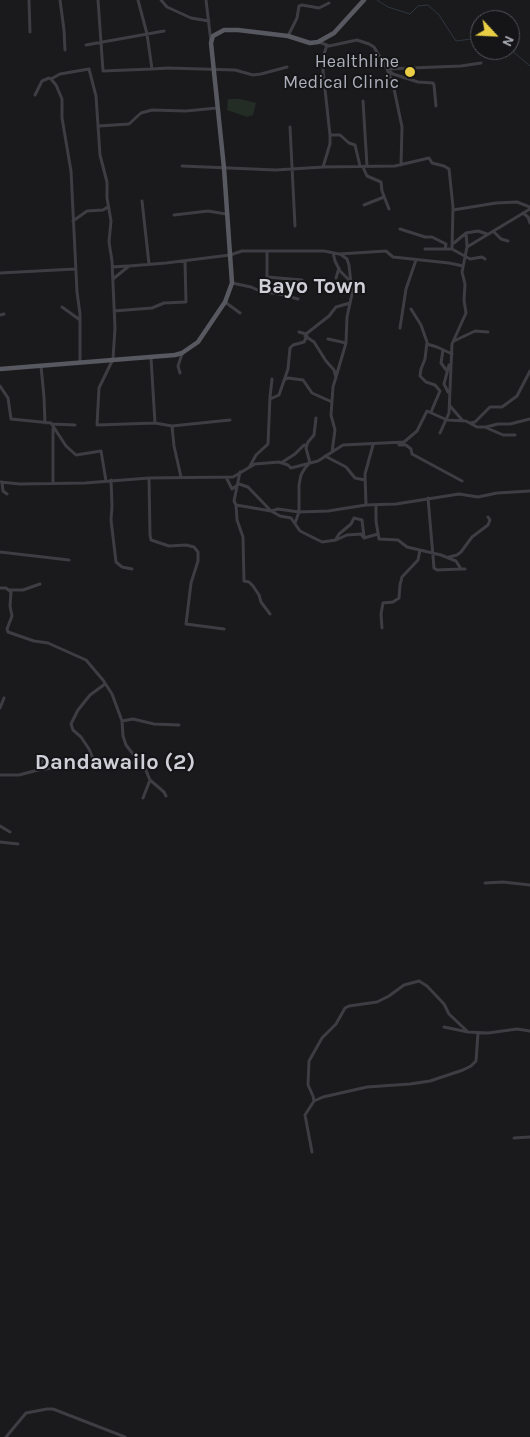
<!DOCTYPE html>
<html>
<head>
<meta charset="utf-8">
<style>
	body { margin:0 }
	#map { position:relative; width:530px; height:1437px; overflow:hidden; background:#1a1a1c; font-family:Karla,sans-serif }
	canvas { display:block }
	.north { position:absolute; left:470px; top:10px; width:50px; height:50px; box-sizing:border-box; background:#151517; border:1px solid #525359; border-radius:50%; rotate:115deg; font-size:14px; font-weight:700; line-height:20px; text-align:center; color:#adafbb }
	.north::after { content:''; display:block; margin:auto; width:18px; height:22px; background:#e9ce45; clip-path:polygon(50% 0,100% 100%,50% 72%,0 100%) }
</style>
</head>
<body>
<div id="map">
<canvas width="530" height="1437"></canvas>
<div class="north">N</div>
</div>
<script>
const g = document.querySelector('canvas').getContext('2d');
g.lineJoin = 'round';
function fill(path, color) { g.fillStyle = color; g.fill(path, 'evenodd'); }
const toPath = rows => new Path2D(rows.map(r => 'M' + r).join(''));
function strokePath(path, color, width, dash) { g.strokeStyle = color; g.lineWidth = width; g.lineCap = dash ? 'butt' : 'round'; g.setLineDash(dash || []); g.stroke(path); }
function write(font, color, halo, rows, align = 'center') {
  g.font = font + ' Karla,sans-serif'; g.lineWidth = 4; g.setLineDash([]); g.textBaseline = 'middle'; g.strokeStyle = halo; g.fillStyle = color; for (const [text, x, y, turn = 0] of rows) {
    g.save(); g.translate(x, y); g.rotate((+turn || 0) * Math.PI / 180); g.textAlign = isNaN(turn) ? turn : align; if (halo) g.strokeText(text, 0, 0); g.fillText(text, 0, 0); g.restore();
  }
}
fill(toPath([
	[228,99,240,99,256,103,253,115,247,117,227,110]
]), '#242c26');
strokePath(toPath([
	[377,0,388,7,410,14,418,6,428,5,439,15,456,41,471,39,480,42],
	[510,49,530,66]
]), '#303640', 1);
strokePath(toPath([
	[29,0,30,32],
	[60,0,64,30,65,50],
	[98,0,103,71,152,69],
	[138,0,147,34,152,69,168,68,235,70,253,75,261,74,287,67],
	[161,0,167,7,191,18,209,21],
	[206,0,211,42],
	[288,36,297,18,299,6,302,5,319,8,329,3],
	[319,42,329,46,357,40,369,44,374,47,387,69,393,74,418,82,433,83,434,85,436,106],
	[86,45,164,31],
	[51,79,60,74,89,69,96,96,100,155,107,182,107,198,111,221,109,242,112,261,115,328,113,359,99,388,97,425,155,423,151,358],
	[35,95,42,81,49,78,51,79,56,85,62,99,62,118,71,171,77,292,80,314,80,362],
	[363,101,367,166],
	[99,126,129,124,141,113,152,110,186,111,217,108],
	[290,127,295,226],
	[330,135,340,135,349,143,355,145,360,166],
	[401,165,402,127,393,84,387,69,461,66,481,63],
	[182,166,276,170,323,167,395,166,429,158,432,163,444,166,449,169,453,207,452,249],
	[323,167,330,144,330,135,323,71,324,54,327,45],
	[363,167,367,176,381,182,382,191,389,209],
	[142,201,149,264],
	[364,205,384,197],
	[453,210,496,203,517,202,530,207],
	[523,213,528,217,530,223],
	[174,215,208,211,226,214],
	[73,221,87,211,103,210,108,207],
	[400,229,425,237,432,237,446,244,445,249],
	[494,232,501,239,508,241],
	[454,243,466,233],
	[467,246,466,233,478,231,487,234],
	[425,249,452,249,470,259,482,257,485,259],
	[267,251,267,277,302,280],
	[333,253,335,261,340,271,350,281],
	[112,267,127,266],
	[0,273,75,269],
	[336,278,339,268],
	[113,279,129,266,166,263,230,255,242,251,324,251,339,254,386,251,393,257,449,263,463,266],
	[232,283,251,287,262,292,280,294,298,299],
	[225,302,240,313],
	[62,307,80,320],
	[411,309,421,325,427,342,425,359,421,369,420,376,426,382,435,385,440,391,431,412],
	[114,311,152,308,164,303,186,302,185,261],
	[0,315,4,314],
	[400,328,406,289,416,260],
	[299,332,306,334,329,316,336,307,350,303],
	[305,336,314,342,326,361,334,370,336,378],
	[328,339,346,343],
	[454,341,475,331,488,332],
	[427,344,437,347,452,354],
	[443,350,441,363,447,371],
	[41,366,44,397,45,423],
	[180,373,178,366,182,354],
	[284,380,288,378,303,380,312,393,332,402],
	[0,386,8,398,11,419,51,423,66,446,76,455,101,451,106,481],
	[448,392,444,384,449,365],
	[270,399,279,395,288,369,290,348,293,345,304,342,307,336],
	[450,406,463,421],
	[155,423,172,426,230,420],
	[470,423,475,422,490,407,502,407,517,396,530,371],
	[52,424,75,425],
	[172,426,174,446,181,477],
	[53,428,53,483],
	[487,428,503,435,515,435],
	[440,433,449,413,452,344,466,313,464,300,465,284,462,272,467,247,530,209],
	[399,445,406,445,411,449,412,454,462,481],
	[332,452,335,430,331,415,333,387,346,343,347,317,352,294,349,265,347,259,340,254],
	[325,456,346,467,355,478,365,480],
	[281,463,295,454,304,445,307,445],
	[250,466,256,455,268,444,270,397,272,379],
	[240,472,234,501,236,505,271,511,278,509,299,512,328,511,366,505,396,504,459,494,478,497,497,493,530,491],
	[226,477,232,489,239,484,248,487,271,511,280,516,291,518,300,531,322,542,336,540,347,535,361,534,364,538,378,534],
	[149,478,150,535,151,540,169,546,186,545,194,547,198,552,198,561,191,583,186,624,224,629],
	[111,480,112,506,111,520,116,562,122,567,132,569],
	[0,482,20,484,85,483,149,478,233,477,255,464,279,462,288,465,291,468,318,461,343,445,404,442,417,431,427,411,447,420,466,421,477,427,486,427,498,424,510,424,530,419],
	[2,482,3,491,7,494],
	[428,498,434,568,437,570,461,569],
	[236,505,237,520,243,537,244,581,249,582,253,586,259,595,261,602,270,614],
	[366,505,365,474,373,445],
	[376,505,376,521,379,539,398,540,407,547,441,555,456,561,461,569,465,569],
	[295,523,299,512,299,485,301,475,305,468,310,463,306,448,308,442,314,435,316,418],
	[336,539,339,534,351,524,354,518,362,520,364,537],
	[0,552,69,560],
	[449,557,457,555,461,552,472,537,488,525,490,520,488,517],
	[0,588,6,588,11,592,10,606,12,616,7,629,8,632,34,641,48,643,86,660,103,680,112,694,122,721,133,719,154,724,179,725],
	[9,590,23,590,40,584],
	[382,628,381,614,383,603,393,602,399,598,400,585,402,577,418,560,420,550],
	[0,708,4,698],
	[122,721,123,736,126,745,133,754,142,761,150,780,164,792,166,796],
	[95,763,89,749,81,737,73,730,71,724,78,710,90,695,105,684],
	[39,769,45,755],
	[0,775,19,775,38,770,91,763,117,765,142,761],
	[143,798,150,780],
	[0,826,10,832],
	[0,842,18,844],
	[485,883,503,882,530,885],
	[444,1027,468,1032,488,1033,517,1029,530,1031],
	[314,1101,323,1097,367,1087,410,1084,430,1081,463,1070,471,1066,476,1061,478,1033],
	[514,1138,530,1137],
	[312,1152,305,1115,314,1101,313,1096,308,1085,309,1061,322,1038,336,1024,345,1008,349,1006,377,1002,389,996,404,985,419,981,427,986,444,1004,449,1014,468,1032],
	[6,1437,26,1413,47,1409,53,1409,125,1437]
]), '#3d3d43', 3);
strokePath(toPath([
	[0,369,175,355,182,353,198,342,225,302,232,283,224,168,211,43,213,36,224,30,238,30,288,36,310,43,318,42,334,33,364,0]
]), '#575860', 4.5);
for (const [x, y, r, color] of [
	[410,72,6,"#e9ce45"]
]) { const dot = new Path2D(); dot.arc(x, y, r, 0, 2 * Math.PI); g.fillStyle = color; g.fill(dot); strokePath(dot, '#151517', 2); }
write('18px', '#adafbb', '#151517', [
	["Healthline",399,62],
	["Medical Clinic",399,83]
], 'right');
write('bold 22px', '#cecfd7', '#151517', [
	["Bayo Town",312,287],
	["Dandawailo (2)",115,763]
]);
</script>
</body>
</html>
